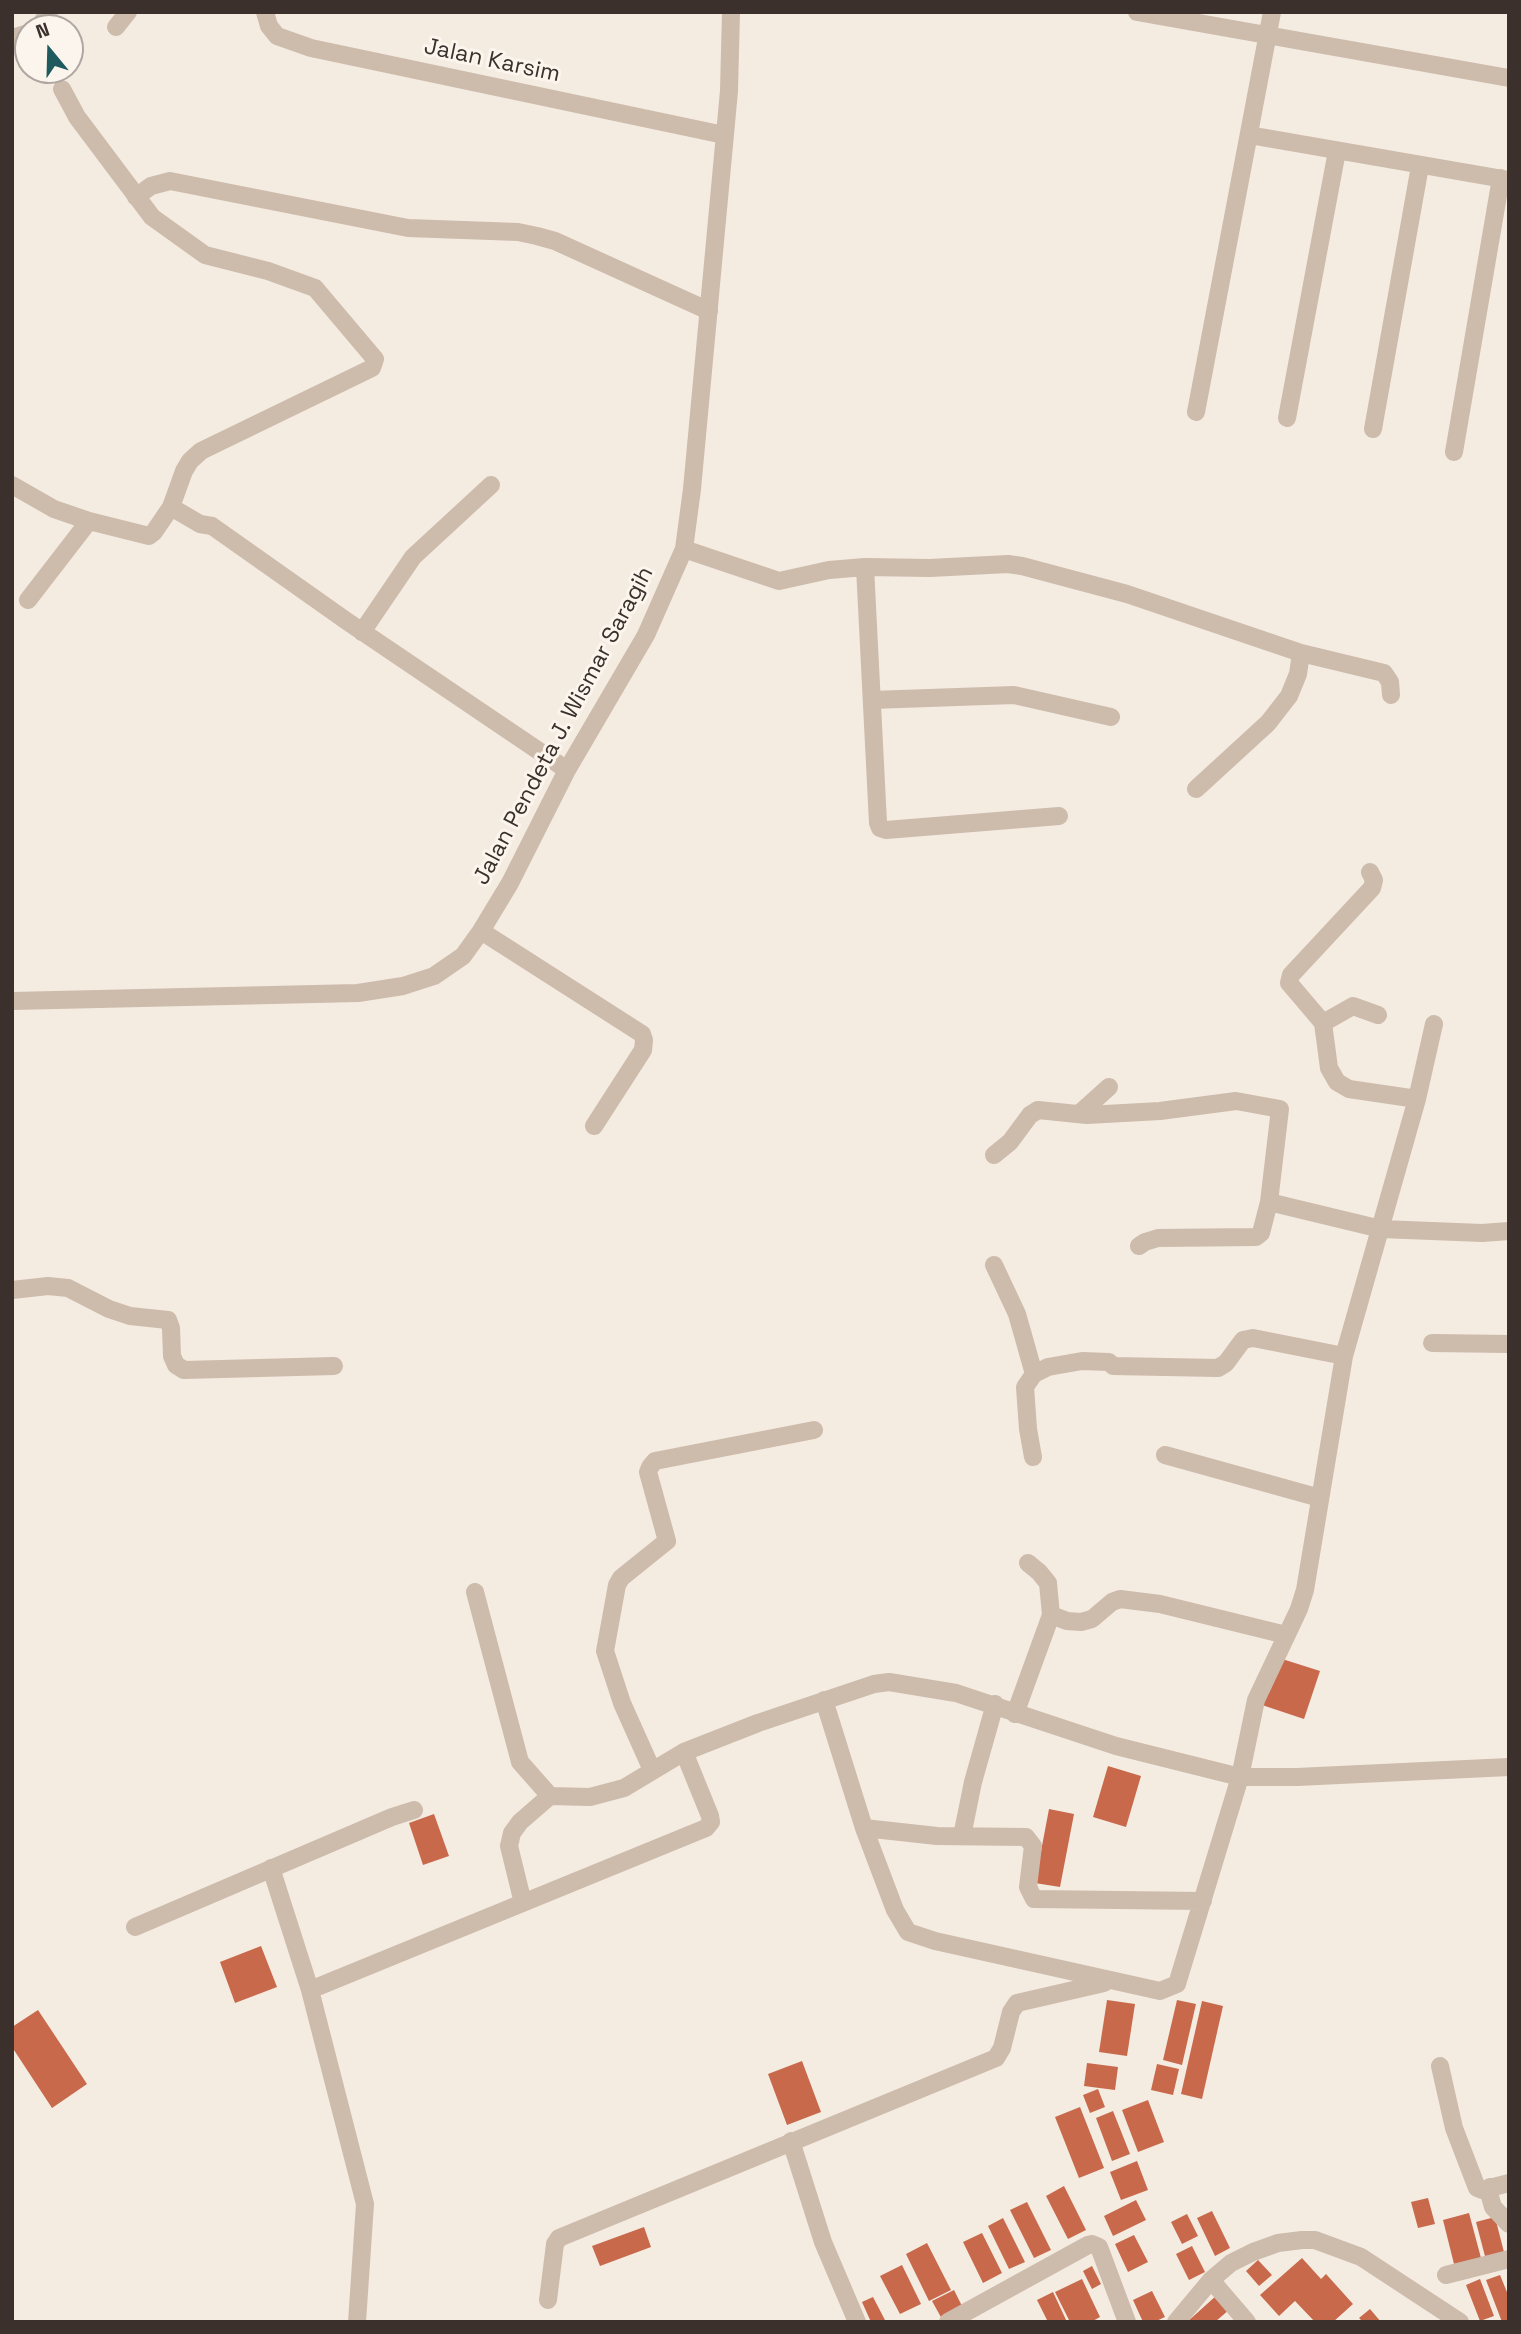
<!DOCTYPE html>
<html>
<head>
<meta charset="utf-8">
<style>
	body { margin:0 }
	#map { position:relative; width:1521px; height:2334px; overflow:hidden; background:#f4ebe1; font-family:"Space Grotesk",sans-serif }
	canvas { display:block }
	.frame { position:absolute; inset:0; border:14px solid #3b302b; pointer-events:none }
	.north { position:absolute; left:14px; top:14px; width:70px; height:70px; box-sizing:border-box; background:#fbf5ee; border:2px solid #aea6a0; border-radius:50%; rotate:341deg; font-size:19px; font-weight:700; line-height:28px; text-align:center; color:#3b302b }
	.north::after { content:''; display:block; margin:auto; width:24px; height:32px; background:#1f5a5e; clip-path:polygon(50% 0,100% 100%,50% 72%,0 100%) }
</style>
</head>
<body>
<div id="map">
<canvas width="1521" height="2334"></canvas>
<div class="frame"></div>
<div class="north">N</div>
</div>
<script>
const g = document.querySelector('canvas').getContext('2d');
g.lineJoin = 'round';
function fill(path, color) { g.fillStyle = color; g.fill(path, 'evenodd'); }
const toPath = rows => new Path2D(rows.map(r => 'M' + r).join(''));
function strokePath(path, color, width, dash) { g.strokeStyle = color; g.lineWidth = width; g.lineCap = dash ? 'butt' : 'round'; g.setLineDash(dash || []); g.stroke(path); }
function write(font, color, halo, rows, align = 'center') {
  g.font = font + ' "Space Grotesk",sans-serif'; g.lineWidth = 6; g.setLineDash([]); g.textBaseline = 'middle'; g.strokeStyle = halo; g.fillStyle = color; for (const [text, x, y, turn = 0] of rows) {
    g.save(); g.translate(x, y); g.rotate((+turn || 0) * Math.PI / 180); g.textAlign = isNaN(turn) ? turn : align; if (halo) g.strokeText(text, 0, 0); g.fillText(text, 0, 0); g.restore();
  }
}
fill(toPath([
	[1279,1658,1320,1671,1304,1719,1262,1705],
	[1108,1766,1141,1776,1126,1827,1093,1817],
	[1049,1809,1074,1814,1060,1887,1035,1883],
	[434,1814,449,1856,423,1865,409,1823],
	[261,1946,277,1987,235,2003,220,1962],
	[1107,2000,1135,2004,1127,2056,1099,2052],
	[1177,2000,1196,2004,1182,2065,1163,2060],
	[1202,2001,1223,2006,1202,2099,1181,2094],
	[38,2010,87,2084,52,2108,12,2047,12,2027],
	[802,2061,821,2112,787,2125,768,2074],
	[1087,2063,1118,2067,1115,2090,1084,2086],
	[1157,2064,1179,2069,1173,2095,1151,2090],
	[1098,2089,1105,2107,1090,2113,1083,2095],
	[1148,2100,1164,2142,1138,2152,1122,2110],
	[1080,2107,1104,2168,1079,2178,1055,2117],
	[1113,2111,1130,2154,1112,2161,1096,2118],
	[1137,2161,1148,2190,1121,2200,1110,2172],
	[1064,2186,1086,2230,1068,2239,1046,2196],
	[1428,2198,1435,2224,1418,2228,1411,2202],
	[1136,2200,1146,2220,1113,2236,1104,2216],
	[1027,2202,1051,2250,1034,2258,1010,2210],
	[1212,2211,1230,2248,1215,2256,1197,2218],
	[1469,2213,1481,2258,1454,2264,1443,2220],
	[1187,2214,1198,2236,1182,2244,1171,2222],
	[1495,2217,1505,2256,1486,2260,1476,2222],
	[1003,2218,1025,2262,1009,2269,988,2226],
	[644,2227,651,2247,600,2266,592,2246],
	[982,2233,1002,2273,983,2283,963,2242],
	[1134,2235,1148,2262,1128,2272,1115,2244],
	[927,2243,951,2290,929,2301,906,2254],
	[1192,2246,1205,2272,1189,2280,1176,2254],
	[1302,2258,1321,2279,1326,2274,1353,2304,1333,2322,1315,2322,1295,2301,1279,2316,1260,2295],
	[1258,2260,1272,2275,1259,2286,1246,2271],
	[902,2265,921,2304,900,2314,880,2276],
	[1092,2266,1101,2284,1092,2289,1083,2271],
	[1500,2275,1509,2297,1509,2322,1502,2322,1486,2280],
	[1082,2279,1100,2317,1091,2322,1070,2322,1055,2292],
	[1480,2279,1494,2316,1480,2321,1466,2285],
	[954,2290,963,2308,942,2319,932,2301],
	[1152,2291,1165,2317,1154,2322,1143,2322,1133,2300],
	[1053,2292,1067,2322,1048,2322,1037,2300],
	[1217,2295,1230,2309,1215,2322,1187,2322],
	[873,2297,886,2322,871,2322,862,2302],
	[1370,2309,1381,2322,1363,2322,1359,2318]
]), '#c8694b');
strokePath(toPath([
	[265,12,269,26,277,36,311,48,724,135],
	[1137,12,1509,78],
	[116,27,128,12],
	[38,28,49,12],
	[12,38,28,33],
	[62,89,77,117,152,217,205,255,268,271,315,288,375,359,372,368,201,451,190,461,184,471,171,507],
	[1249,135,1509,180],
	[136,197,151,186,170,181,408,228,518,232,537,236,555,241,709,311],
	[1196,412,1272,12],
	[1287,418,1337,151],
	[1373,429,1420,166],
	[1454,452,1501,178],
	[12,485,54,509,89,521,149,536,154,532,171,507,200,524,212,526,348,622,567,770],
	[684,549,779,581,829,570,865,567,930,568,1008,564,1022,566,1127,594,1301,653,1384,673,1390,682,1391,695],
	[865,567,878,823,880,828,886,830,1059,816],
	[28,600,89,521],
	[362,632,413,557,491,485],
	[872,700,1014,695,1111,717],
	[1196,789,1268,723,1289,696,1298,674,1301,653],
	[1370,872,1374,880,1372,888,1291,975,1289,983,1323,1023,1329,1068,1337,1082,1349,1089,1417,1099],
	[481,931,642,1034,644,1040,643,1050,594,1126],
	[12,1001,358,993,403,986,434,976,463,956,481,931,510,883,567,770,646,635,684,549,692,489,729,91,731,12],
	[1323,1023,1353,1006,1378,1015],
	[1079,1114,1109,1087],
	[994,1155,1010,1142,1030,1115,1038,1110,1087,1115,1160,1111,1236,1101,1280,1109,1269,1202,1261,1233,1256,1237,1158,1238,1145,1242,1139,1246],
	[1269,1202,1381,1229,1482,1233,1509,1231],
	[994,1265,1017,1314,1034,1374],
	[12,1290,48,1286,68,1288,109,1309,130,1316,168,1320,171,1328,172,1356,176,1365,184,1370,334,1366],
	[1432,1343,1509,1344],
	[1165,1455,1320,1498],
	[1033,1457,1028,1429,1025,1387,1034,1374,1048,1367,1082,1361,1109,1362,1113,1366,1218,1368,1226,1363,1243,1340,1253,1338,1344,1356],
	[475,1592,520,1762,550,1796],
	[1051,1615,1067,1621,1081,1622,1092,1619,1112,1602,1120,1599,1160,1604,1286,1635],
	[824,1700,864,1828,895,1910,908,1932,935,1941,1160,1991,1177,1984,1240,1777,1256,1700,1299,1609,1305,1590,1344,1356,1417,1099,1434,1024],
	[1015,1714,1051,1615,1048,1583,1039,1572,1028,1563],
	[652,1770,622,1703,605,1651,617,1585,621,1578,667,1541,648,1472,650,1467,655,1461,814,1430],
	[864,1828,937,1836,1026,1837,1033,1846,1028,1887,1034,1899,1203,1901],
	[962,1836,973,1782,995,1704],
	[271,1868,310,1990,365,2204,357,2322],
	[523,1903,509,1846,512,1833,520,1822,550,1796,590,1797,624,1788,684,1752,758,1723,874,1684,889,1682,956,1693,1116,1746,1240,1777,1297,1777,1509,1767],
	[135,1927,392,1817,414,1810],
	[310,1990,706,1828,711,1822,710,1816,684,1752],
	[1440,2066,1454,2128,1477,2188,1482,2190,1509,2183],
	[791,2141,823,2242,857,2322],
	[1490,2187,1489,2193,1493,2207,1509,2224],
	[1446,2275,1509,2259],
	[1211,2280,1247,2322],
	[548,2300,555,2244,559,2238,996,2058,1002,2048,1011,2012,1017,2003,1104,1983],
	[948,2322,1088,2245,1092,2244,1099,2247,1127,2322],
	[1176,2322,1211,2280,1231,2263,1253,2252,1278,2243,1302,2240,1315,2240,1361,2257,1460,2322]
]), '#cdbbac', 18);
write('23px', '#3b302b', '#fbf5ee', [
	["Jalan Karsim",492,61,12],
	["Jalan Pendeta J. Wismar Saragih",564,726,-62]
]);
</script>
</body>
</html>
